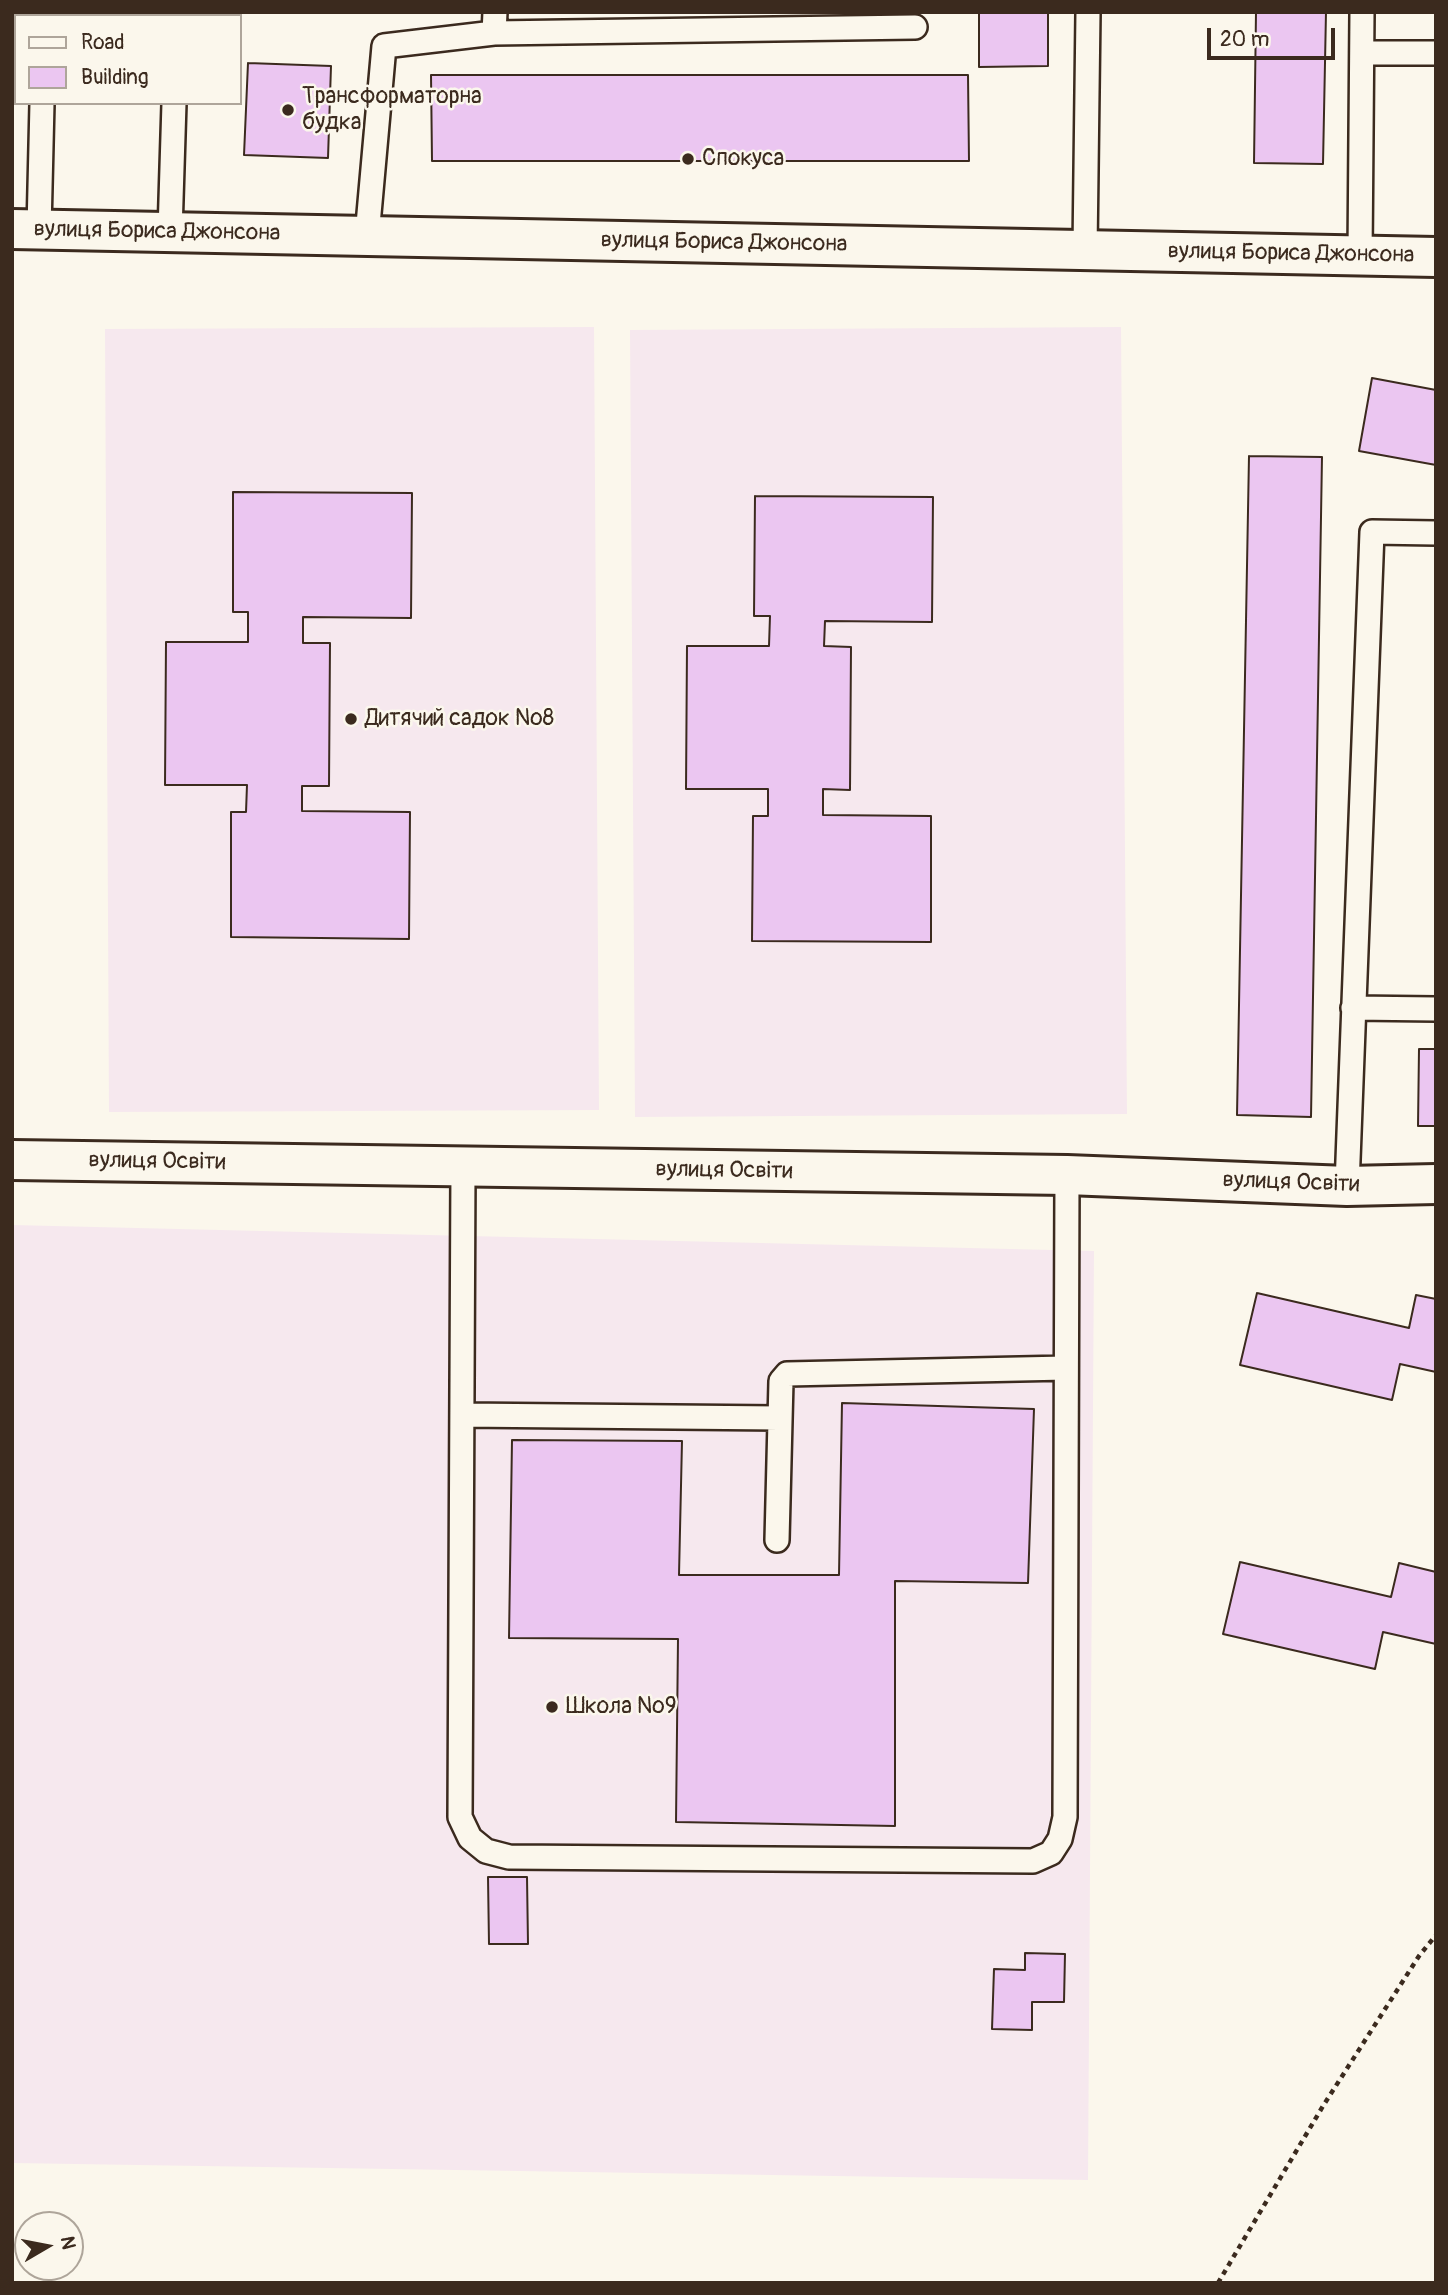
<!DOCTYPE html>
<html>
<head>
<meta charset="utf-8">
<style>
	body { margin:0 }
	#map { position:relative; width:1448px; height:2295px; overflow:hidden; background:#fbf7ec; font-family:Pangolin,sans-serif }
	canvas { display:block }
	.frame { position:absolute; inset:0; border:14px solid #3b2a1e; pointer-events:none }
	.legend { position:absolute; left:14px; top:14px; width:228px; height:91px; box-sizing:border-box; background:#fbf7ec; border:2px solid #aea59a; margin:0; padding:9px 12px; list-style:none; font-size:21px; color:#3b2a1e }
	.legend li { display:flex; align-items:center; gap:14px; height:35px }
	.legend b { width:35px; border:2px solid #aea59a }
	.north { position:absolute; left:14px; top:2211px; width:70px; height:70px; box-sizing:border-box; background:#fbf7ec; border:2px solid #aea59a; border-radius:50%; rotate:80deg; font-size:19px; font-weight:700; line-height:28px; text-align:center; color:#3b2a1e }
	.north::after { content:''; display:block; margin:auto; width:24px; height:32px; background:#3b2a1e; clip-path:polygon(50% 0,100% 100%,50% 72%,0 100%) }
	.scale { position:absolute; left:1207px; top:28px; width:128px; height:32px; box-sizing:border-box; border:4px solid #3b2a1e; border-top:0; padding-left:9px; font-size:21px; line-height:24px; white-space:nowrap; color:#3b2a1e; -webkit-text-stroke:5px #fbf7ec; paint-order:stroke }
</style>
</head>
<body>
<div id="map">
<canvas width="1448" height="2295"></canvas>
<div class="frame"></div>
<ul class="legend">
<li><b style="height:9px;background:#fbf7ec"></b>Road</li>
<li><b style="height:19px;background:#ebc6f1"></b>Building</li>
</ul>
<div class="north">N</div>
<div class="scale">20 m</div>
</div>
<script>
const g = document.querySelector('canvas').getContext('2d');
g.lineJoin = 'round';
function fill(path, color) { g.fillStyle = color; g.fill(path, 'evenodd'); }
const toPath = rows => new Path2D(rows.map(r => 'M' + r).join(''));
function strokePath(path, color, width, dash) { g.strokeStyle = color; g.lineWidth = width; g.lineCap = dash ? 'butt' : 'round'; g.setLineDash(dash || []); g.stroke(path); }
function write(font, color, halo, rows, align = 'center') {
  g.font = font + ' Pangolin,sans-serif'; g.lineWidth = 5; g.setLineDash([]); g.textBaseline = 'middle'; g.strokeStyle = halo; g.fillStyle = color; for (const [text, x, y, turn = 0] of rows) {
    g.save(); g.translate(x, y); g.rotate((+turn || 0) * Math.PI / 180); g.textAlign = isNaN(turn) ? turn : align; if (halo) g.strokeText(text, 0, 0); g.fillText(text, 0, 0); g.restore();
  }
}
fill(toPath([
	[594,327,599,1110,109,1112,105,329],
	[1121,327,1127,1114,635,1117,630,330],
	[12,1225,1094,1251,1088,2180,12,2163]
]), '#f6e8ee');
const building = toPath([
	[36,12,109,12,109,16,36,16,36,12],
	[979,12,1048,12,1048,66,979,67,979,12],
	[1256,12,1326,12,1323,164,1254,163,1256,12],
	[248,63,331,66,328,158,244,155,248,63],
	[431,75,968,75,969,161,432,161,431,75],
	[1372,378,1436,390,1436,465,1359,451,1372,378],
	[1249,456,1322,457,1311,1117,1237,1115,1249,456],
	[233,492,412,493,411,618,303,617,303,643,330,643,329,786,302,786,302,811,410,812,409,939,231,937,231,812,246,812,247,785,165,785,166,642,248,642,248,612,233,612,233,492],
	[755,496,933,497,932,622,825,621,824,646,851,647,850,790,823,789,823,815,931,816,931,942,752,941,753,816,768,816,768,789,686,789,687,646,769,646,770,616,754,616,755,496],
	[1419,1049,1436,1049,1436,1126,1418,1126,1419,1049],
	[1257,1293,1409,1328,1416,1295,1436,1299,1436,1372,1400,1364,1392,1400,1240,1365,1257,1293],
	[842,1403,1034,1409,1028,1583,895,1581,895,1826,676,1822,678,1639,509,1638,512,1440,682,1441,679,1575,839,1575,842,1403],
	[1240,1562,1391,1597,1399,1563,1436,1572,1436,1644,1383,1632,1375,1669,1223,1634,1240,1562],
	[488,1877,527,1877,528,1944,489,1944,488,1877],
	[1025,1953,1065,1954,1064,2002,1032,2002,1032,2030,992,2029,994,1969,1025,1970,1025,1953]
]);
fill(building, '#ebc6f1');
strokePath(building, '#3b2a1e', 2);
const service = toPath([
	[177,16,177,12],
	[494,33,915,27],
	[12,36,16,43],
	[1362,53,1436,53],
	[39,229,42,103],
	[170,232,174,103],
	[367,236,384,46,494,33,495,12],
	[1085,250,1088,12],
	[1360,256,1362,12],
	[1353,1008,1436,1009],
	[463,1168,460,1817,470,1838,486,1851,509,1857,1033,1861,1051,1853,1060,1839,1065,1817,1067,1175],
	[1347,1186,1372,532,1436,533],
	[462,1415,779,1418],
	[777,1540,781,1381,787,1374,1066,1368]
]);
const minor = toPath([
	[12,229,1436,257],
	[12,1160,1067,1175,1347,1186,1436,1184]
]);
strokePath(service, '#3b2a1e', 28);
strokePath(minor, '#3b2a1e', 44);
strokePath(toPath([
	[1218,2283,1323,2106,1419,1956,1436,1935]
]), '#3b2a1e', 4.5, [5, 5]);
strokePath(service, '#fbf7ec', 23);
strokePath(minor, '#fbf7ec', 38);
for (const [x, y, r, color] of [
	[288,110,7,"#3b2a1e"],
	[688,159,7,"#3b2a1e"],
	[351,719,7,"#3b2a1e"],
	[552,1707,7,"#3b2a1e"]
]) { const dot = new Path2D(); dot.arc(x, y, r, 0, 2 * Math.PI); g.fillStyle = color; g.fill(dot); strokePath(dot, '#fbf7ec', 2.5); }
write('23px', '#3b2a1e', '#fbf7ec', [
	["Трансформаторна",302,97],
	["будка",302,123],
	["Спокуса",702,159],
	["Дитячий садок №8",365,719],
	["Школа №9",566,1707]
], 'left');
write('23px', '#3b2a1e', '#fbf7ec', [
	["вулиця Бориса Джонсона",157,232,1],
	["вулиця Бориса Джонсона",724,243,1],
	["вулиця Бориса Джонсона",1291,254,1],
	["вулиця Освіти",157,1162,1],
	["вулиця Освіти",724,1171,1],
	["вулиця Освіти",1291,1183,2]
]);
</script>
</body>
</html>
